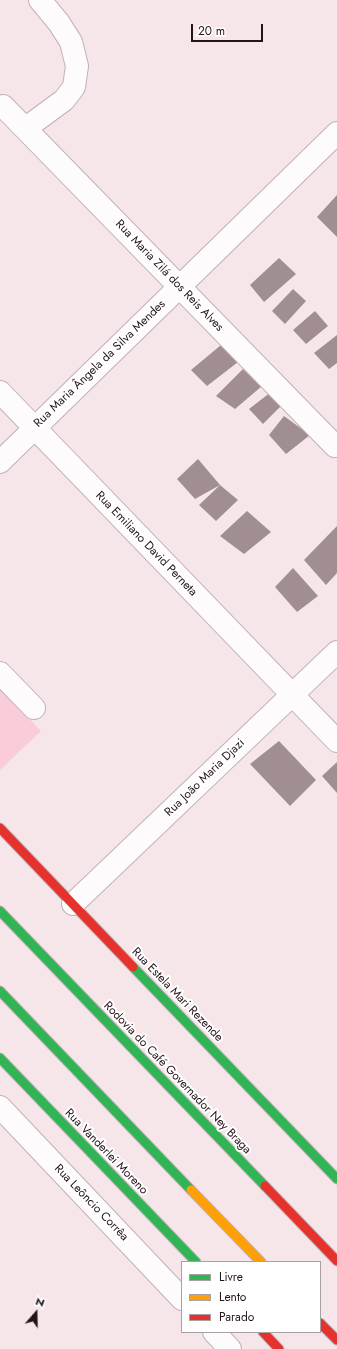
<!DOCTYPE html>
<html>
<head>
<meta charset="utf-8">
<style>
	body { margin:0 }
	#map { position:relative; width:337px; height:1349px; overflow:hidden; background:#f6e6ea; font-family:Jost,sans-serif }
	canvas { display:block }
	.legend { position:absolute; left:181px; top:1261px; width:140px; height:72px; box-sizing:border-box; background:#fff; border:1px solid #a7a1a3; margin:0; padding:5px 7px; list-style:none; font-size:12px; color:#231418 }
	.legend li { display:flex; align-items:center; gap:8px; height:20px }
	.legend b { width:20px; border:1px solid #a7a1a3 }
	.north { position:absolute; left:16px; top:1293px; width:40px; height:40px; -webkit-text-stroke:3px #fff; paint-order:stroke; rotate:20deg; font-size:11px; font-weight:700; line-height:16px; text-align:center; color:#231418 }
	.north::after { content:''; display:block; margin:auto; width:14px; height:18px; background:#231418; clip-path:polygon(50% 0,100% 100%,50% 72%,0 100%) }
	.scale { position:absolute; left:191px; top:24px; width:72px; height:18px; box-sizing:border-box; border:2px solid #231418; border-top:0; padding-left:5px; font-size:12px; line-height:14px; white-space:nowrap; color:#231418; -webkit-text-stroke:3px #fff; paint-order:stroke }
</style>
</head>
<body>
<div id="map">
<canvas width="337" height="1349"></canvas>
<ul class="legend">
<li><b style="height:5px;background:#30b455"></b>Livre</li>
<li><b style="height:5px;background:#ff9f0a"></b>Lento</li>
<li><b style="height:5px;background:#e5322d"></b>Parado</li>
</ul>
<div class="north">N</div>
<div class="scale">20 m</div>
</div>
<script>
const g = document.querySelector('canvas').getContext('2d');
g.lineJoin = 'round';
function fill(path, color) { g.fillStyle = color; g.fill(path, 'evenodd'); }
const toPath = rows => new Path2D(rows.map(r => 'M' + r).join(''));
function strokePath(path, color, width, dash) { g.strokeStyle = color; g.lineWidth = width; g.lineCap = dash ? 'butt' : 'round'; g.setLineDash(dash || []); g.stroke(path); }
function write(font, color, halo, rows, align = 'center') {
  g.font = font + ' Jost,sans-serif'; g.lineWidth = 4; g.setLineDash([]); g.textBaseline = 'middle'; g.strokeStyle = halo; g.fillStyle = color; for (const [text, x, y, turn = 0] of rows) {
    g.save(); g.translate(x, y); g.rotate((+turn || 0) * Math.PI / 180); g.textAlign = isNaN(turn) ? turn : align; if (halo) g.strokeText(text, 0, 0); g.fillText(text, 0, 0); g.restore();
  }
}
fill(toPath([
	[0,688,41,731,0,770]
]), '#faccd9');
fill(toPath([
	[337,195,337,237,317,217],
	[279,258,296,274,264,302,250,285],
	[293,289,306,301,285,324,272,311],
	[315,311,328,326,306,344,293,330],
	[337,335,337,363,329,369,314,353],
	[221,345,238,362,207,386,191,370],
	[243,369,262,386,235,409,216,396],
	[271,392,283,404,263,424,249,409],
	[284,416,310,435,286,454,269,435],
	[198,459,220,485,195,499,177,479],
	[220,485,238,500,216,521,199,505],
	[247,511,271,532,244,554,220,536],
	[337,526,337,573,326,585,304,560],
	[293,568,318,596,297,612,275,587],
	[279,741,316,780,290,806,250,764],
	[337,762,337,793,322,776]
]), '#a18e90');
const street = toPath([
	[3,106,335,446],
	[26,128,64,100,74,87,77,66,71,42,59,23,40,0],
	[0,392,337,741],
	[0,462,337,133],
	[0,673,34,708],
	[73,904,337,652],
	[0,1107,182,1299],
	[214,1332,230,1349]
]);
const fast = toPath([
	[0,911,265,1186],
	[133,967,337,1179],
	[0,991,191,1190],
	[0,1058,196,1262]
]);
const slow = toPath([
	[191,1190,261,1262]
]);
const jam = toPath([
	[0,828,133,967],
	[265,1186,337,1261],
	[320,1323,337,1340],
	[263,1332,279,1349]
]);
strokePath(street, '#c1b2b6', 24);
strokePath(fast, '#c1b2b6', 11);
strokePath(slow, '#c1b2b6', 11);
strokePath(jam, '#c1b2b6', 11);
strokePath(street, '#fefbfc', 22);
strokePath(fast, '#30b455', 9);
strokePath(slow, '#ff9f0a', 9);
strokePath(jam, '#e5322d', 9);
write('12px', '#231418', '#fff', [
	["Rua Maria Zilá dos Reis Alves",169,276,46],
	["Rua Maria Ângela da Silva Mendes",100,364,-44],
	["Rua Emiliano David Perneta",146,544,46],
	["Rua João Maria Djazi",205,778,-44],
	["Rua Estela Mari Rezende",177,995,46],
	["Rodovia do Café Governador Ney Braga",177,1078,46],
	["Rua Vanderlei Moreno",106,1152,46],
	["Rua Leôncio Corrêa",91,1203,46]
]);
</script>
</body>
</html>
